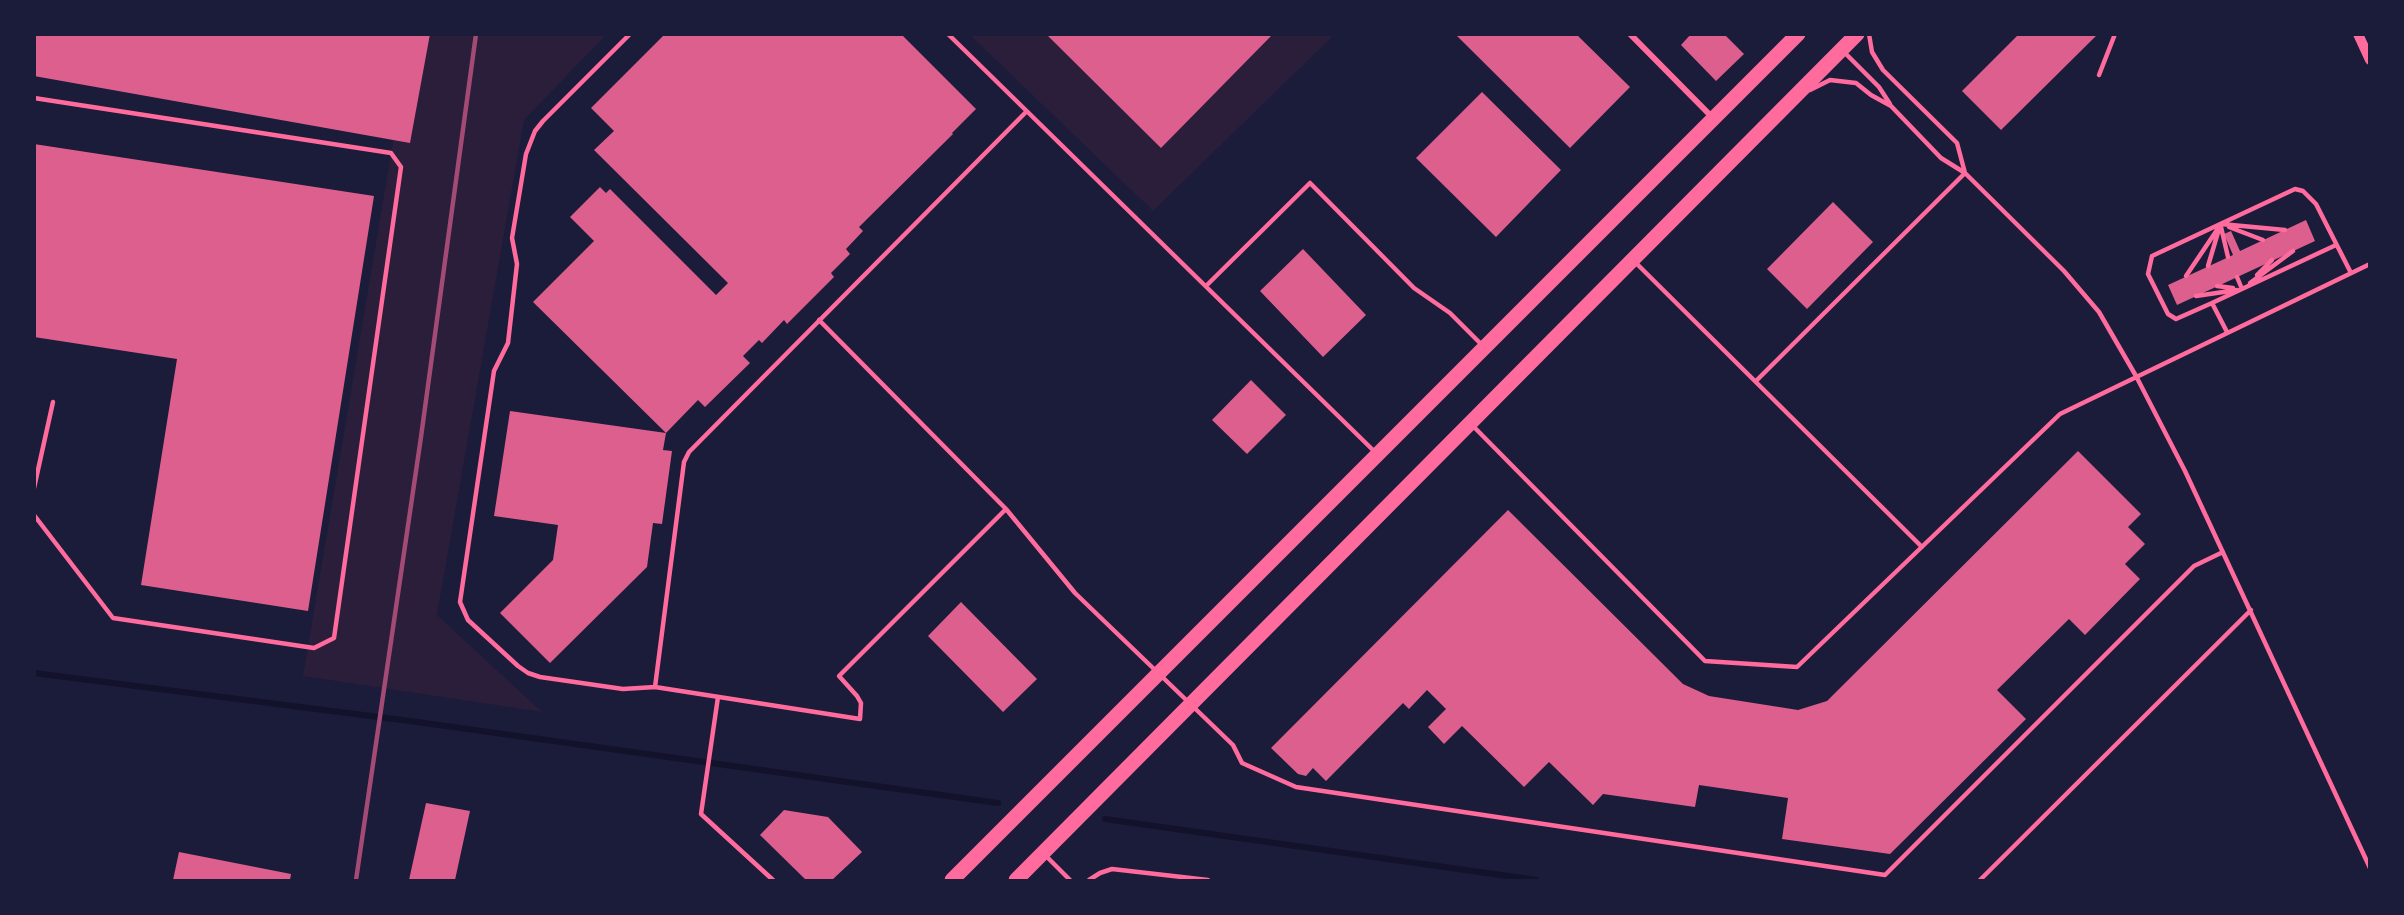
<!DOCTYPE html>
<html>
<head>
<meta charset="utf-8">
<style>
	body { margin:0 }
	#map { position:relative; width:2404px; height:915px; overflow:hidden; background:#1b1b3a; font-family:Georgia,serif }
	canvas { display:block }
	.frame { position:absolute; inset:0; border:36px solid #1b1b3a; pointer-events:none }
</style>
</head>
<body>
<div id="map">
<canvas width="2404" height="915"></canvas>
<div class="frame"></div>
</div>
<script>
const g = document.querySelector('canvas').getContext('2d');
g.lineJoin = 'round';
function fill(path, color) { g.fillStyle = color; g.fill(path, 'evenodd'); }
const toPath = rows => new Path2D(rows.map(r => 'M' + r).join(''));
function strokePath(path, color, width, dash) { g.strokeStyle = color; g.lineWidth = width; g.lineCap = dash ? 'butt' : 'round'; g.setLineDash(dash || []); g.stroke(path); }
fill(toPath([
	[411,35,606,35,524,120,437,615,542,712,303,676],
	[970,35,1334,35,1153,211]
]), '#2a1e3b');
strokePath(toPath([
	[34,673,410,721,998,803],
	[1105,819,1536,880]
]), '#12122b', 6);
fill(toPath([
	[34,34,430,34,410,143,34,76],
	[665,34,901,34,976,109,952,133,953,134,859,227,863,231,846,249,850,254,831,273,834,277,787,324,784,320,762,343,759,340,743,356,750,363,705,407,698,400,666,433,533,302,594,241,570,217,600,187,606,193,610,189,716,295,728,283,594,150,614,131,591,108],
	[1046,34,1273,34,1161,148],
	[1455,34,1576,34,1630,87,1570,148],
	[1691,34,1724,34,1744,54,1716,81,1681,45],
	[2019,34,2098,34,2001,130,1962,91],
	[1482,92,1561,170,1496,237,1416,158],
	[34,144,374,196,308,611,141,585,177,359,34,337],
	[1833,202,1873,242,1807,309,1767,269],
	[2306,220,2315,241,2177,305,2168,285,2233,255,2224,234,2231,231,2240,251],
	[1303,249,1366,315,1323,357,1260,291],
	[1251,380,1286,415,1247,454,1212,420],
	[510,411,666,433,663,450,672,451,662,524,653,523,647,567,550,663,500,613,553,560,558,525,494,516],
	[2078,451,2141,514,2128,527,2145,544,2125,564,2140,579,2085,635,2069,619,1997,690,2026,719,1890,854,1782,839,1788,798,1699,785,1695,807,1603,794,1593,805,1549,762,1524,787,1462,726,1444,744,1428,727,1446,709,1427,690,1409,709,1403,703,1326,781,1313,768,1306,776,1298,774,1271,748,1508,510,1683,684,1709,696,1798,710,1827,701],
	[961,602,1037,679,1003,712,928,636],
	[426,803,470,811,455,880,409,880],
	[784,810,828,817,862,852,832,880,806,880,760,835],
	[179,852,291,874,290,880,173,880]
]), '#dd5f8e');
strokePath(toPath([
	[630,34,543,121,535,131,526,154,512,238,517,264,508,343,494,371,460,602,468,620,518,666,528,673,540,677,623,689,655,687,860,719,861,703,857,696,839,676,1006,509],
	[948,34,1376,453],
	[1869,34,1872,52,1883,70,1957,143,1965,173],
	[1844,52,1879,87,1890,104],
	[2099,75,2115,34],
	[1810,90,1830,80,1856,83,1871,95,1891,106,1941,158,1965,173,2064,271,2099,312,2136,376,2185,471,2370,868],
	[34,98,391,153,401,167,334,638,314,648,113,618,34,515],
	[2221,224,2285,230],
	[2221,227,2228,257],
	[2229,227,2263,240],
	[1635,262,1922,547],
	[2208,266,2219,229],
	[2257,275,2272,260],
	[2186,276,2221,224],
	[2237,277,2242,289],
	[2250,283,2293,251],
	[1206,286,1310,183,1414,288,1450,313,1483,346],
	[2217,286,2233,288],
	[2196,296,2237,290],
	[2212,303,2336,245],
	[819,320,1006,509,1075,593,1233,745,1242,763,1296,787,1885,875,2194,566,2223,552],
	[2227,332,2212,303,2176,319,2168,314,2148,274,2152,256,2295,189,2303,191,2316,204,2351,273],
	[1756,381,1965,173],
	[1473,426,1705,661,1797,667,2060,414,2370,264],
	[34,488,53,402],
	[655,687,684,462,689,452,1026,112],
	[718,697,701,814,773,880],
	[1045,855,1070,880],
	[1089,880,1100,873,1112,869,1208,880],
	[1980,880,2251,610]
]), '#ff6b9d', 4.5);
strokePath(toPath([
	[1630,34,1713,118]
]), '#ff6b9d', 6);
strokePath(toPath([
	[2358,34,2370,60]
]), '#ff6b9d', 10);
strokePath(toPath([
	[952,880,1798,34],
	[1016,880,1857,34]
]), '#ff6b9d', 15);
strokePath(toPath([
	[356,880,421,437,476,34]
]), '#a44b75', 4.5);
</script>
</body>
</html>
